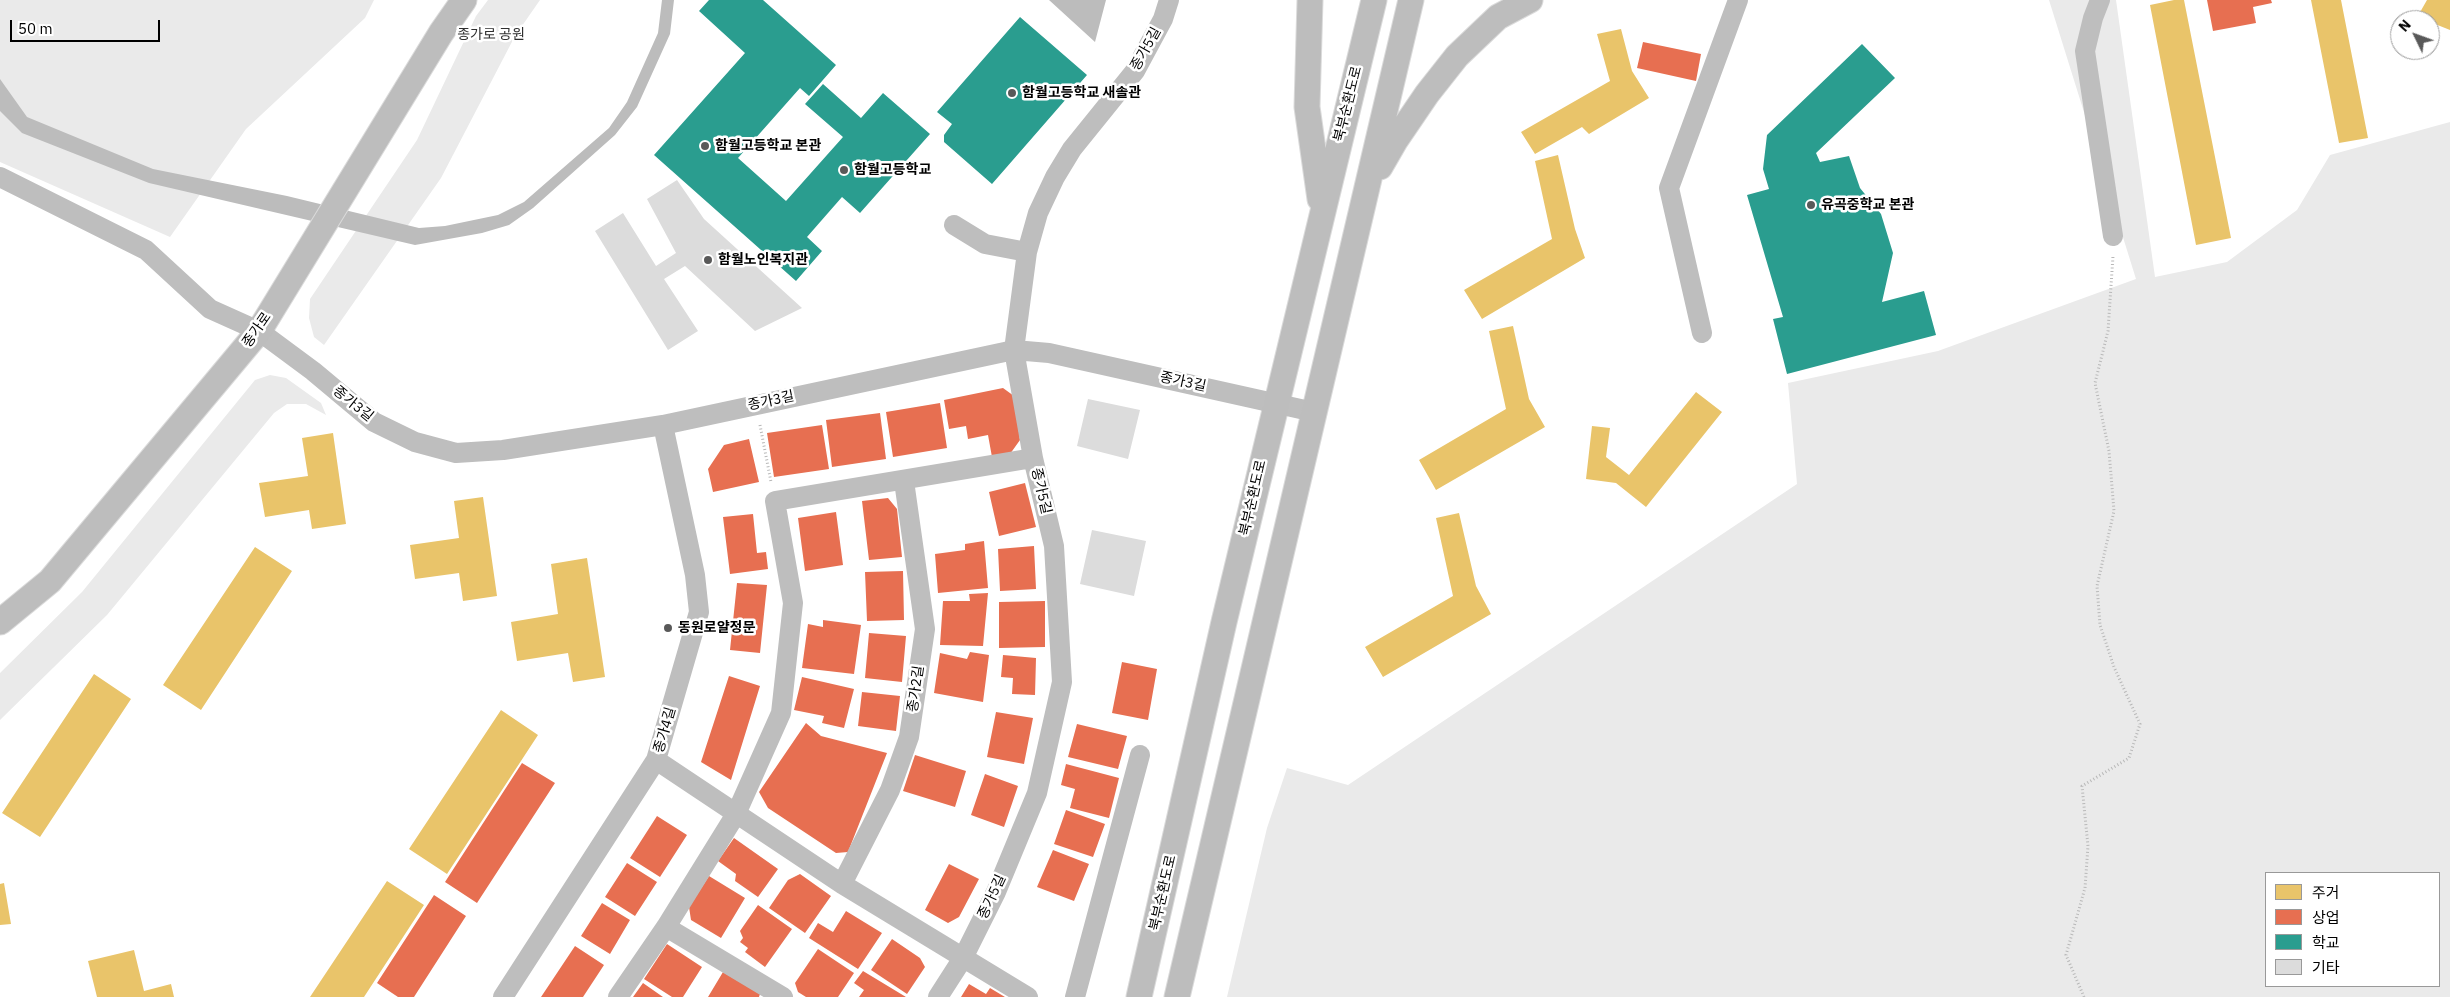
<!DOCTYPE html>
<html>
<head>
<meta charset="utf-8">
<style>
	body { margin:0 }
	#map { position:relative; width:2450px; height:997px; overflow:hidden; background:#fff; font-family:"IBM Plex Sans","Noto Sans KR",sans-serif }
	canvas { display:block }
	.legend { position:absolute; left:2265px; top:872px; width:175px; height:115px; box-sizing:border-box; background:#fff; border:1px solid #999; margin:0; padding:6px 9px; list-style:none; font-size:15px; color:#000 }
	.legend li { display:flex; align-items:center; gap:10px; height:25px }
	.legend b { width:25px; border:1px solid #999 }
	.north { position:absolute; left:2390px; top:10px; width:50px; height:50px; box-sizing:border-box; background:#fff; border:1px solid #999; border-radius:50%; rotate:312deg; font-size:14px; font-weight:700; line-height:20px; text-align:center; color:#000 }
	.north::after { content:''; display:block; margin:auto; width:18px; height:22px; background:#595959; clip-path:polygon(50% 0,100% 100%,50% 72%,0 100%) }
	.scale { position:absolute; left:10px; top:20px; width:150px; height:22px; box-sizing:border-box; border:2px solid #000; border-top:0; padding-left:6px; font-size:15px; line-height:18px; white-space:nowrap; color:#000; -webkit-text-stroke:4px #fff; paint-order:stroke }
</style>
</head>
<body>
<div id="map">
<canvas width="2450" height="997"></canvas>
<ul class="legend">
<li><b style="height:14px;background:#e9c46a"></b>주거</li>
<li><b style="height:14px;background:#e76f51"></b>상업</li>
<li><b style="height:14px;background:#2a9d8f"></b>학교</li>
<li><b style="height:14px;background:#dcdcdc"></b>기타</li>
</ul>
<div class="north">N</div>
<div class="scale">50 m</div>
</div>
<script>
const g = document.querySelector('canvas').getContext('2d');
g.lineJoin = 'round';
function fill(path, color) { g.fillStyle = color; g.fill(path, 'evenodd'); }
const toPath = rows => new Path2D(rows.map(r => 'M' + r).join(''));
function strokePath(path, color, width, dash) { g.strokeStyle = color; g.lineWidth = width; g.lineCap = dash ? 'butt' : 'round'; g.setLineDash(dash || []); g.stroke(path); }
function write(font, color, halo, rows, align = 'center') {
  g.font = font + ' "IBM Plex Sans","Noto Sans KR",sans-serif'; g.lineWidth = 5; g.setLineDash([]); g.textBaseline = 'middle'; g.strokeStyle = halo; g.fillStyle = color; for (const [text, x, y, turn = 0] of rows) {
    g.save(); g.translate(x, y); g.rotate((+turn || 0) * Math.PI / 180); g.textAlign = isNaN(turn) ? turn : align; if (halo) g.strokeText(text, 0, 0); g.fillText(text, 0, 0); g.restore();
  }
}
fill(toPath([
	[0,0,374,0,365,18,246,129,170,237,0,162],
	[488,0,540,0,515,36,441,178,324,345,314,337,309,318,310,299,417,140,476,16],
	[2049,0,2116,0,2155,277,2227,262,2297,210,2330,155,2450,122,2450,997,1227,997,1267,828,1287,768,1348,785,1797,484,1788,383,1938,351,2136,279],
	[2266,873,2439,873,2439,986,2266,986],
	[270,375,286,378,321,403,326,415,306,404,287,404,274,413,107,615,0,720,0,673,82,592,255,380]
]), '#eaeaea');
fill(toPath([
	[662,0,674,0,670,34,637,107,615,135,533,208,509,225,482,233,415,245,149,183,22,133,0,111,0,79,27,117,153,169,287,196,419,228,445,226,498,215,524,202,609,128,627,102,658,33],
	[1049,0,1106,0,1095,42]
]), '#bcbcbc');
fill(toPath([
	[2174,0,2184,0,2231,238,2196,245,2150,5],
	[2311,0,2341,0,2368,138,2339,143],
	[2427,0,2450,0,2450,30,2430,22,2419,14],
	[1621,29,1632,71,1649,98,1589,134,1582,127,1535,154,1521,132,1610,81,1597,34],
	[1558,155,1575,229,1585,258,1482,319,1464,290,1552,239,1535,161],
	[1513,326,1529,399,1545,427,1436,490,1419,460,1506,409,1489,331],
	[1696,392,1722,412,1646,507,1616,483,1586,479,1592,426,1610,428,1606,457,1629,475],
	[333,433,346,524,312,529,309,510,265,517,259,483,308,476,302,438],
	[483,497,497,596,463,601,459,573,415,579,410,545,459,538,454,501],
	[1459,513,1476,586,1491,614,1383,677,1365,647,1453,596,1436,518],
	[255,547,292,571,201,710,163,685],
	[587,558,605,677,573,682,568,653,517,661,511,622,558,614,551,564],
	[94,674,131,699,40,837,2,813],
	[501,710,538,735,447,874,409,849],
	[387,881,424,905,364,997,310,997],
	[4,883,11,924,0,925,0,884],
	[134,950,144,991,171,984,174,997,97,997,88,961]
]), '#e9c46a');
fill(toPath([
	[2207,0,2271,0,2272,3,2253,7,2256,23,2213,31],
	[1643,42,1701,54,1696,81,1637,68],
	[1003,388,1014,396,1020,440,1010,454,992,457,988,435,968,439,966,426,949,429,944,400],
	[940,403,947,448,893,457,886,412],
	[880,413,886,459,832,467,826,420],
	[822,425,829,469,774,477,767,433],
	[749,439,759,482,713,492,708,469,724,445],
	[1025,483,1036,527,999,536,989,492],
	[888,498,897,509,902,557,869,560,862,501],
	[836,512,843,565,805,571,798,518],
	[753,514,757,553,766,552,768,569,730,574,723,517],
	[984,541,988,588,938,593,935,554,965,550,965,544],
	[1034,546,1036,589,1000,591,998,549],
	[903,571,904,620,867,621,865,572],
	[737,583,767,585,760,653,730,650],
	[988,593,983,646,940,645,943,601,970,601,969,594],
	[1045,601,1045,647,999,648,999,602],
	[823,620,861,625,854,674,802,668,808,624,823,627],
	[869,633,906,636,902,682,865,678],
	[970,652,989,655,983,702,934,693,940,653,967,659],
	[1003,655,1036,658,1035,695,1012,694,1013,678,1001,677],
	[1122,662,1157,669,1148,720,1112,713],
	[729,676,760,686,731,780,701,762],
	[802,677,854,689,844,728,822,723,824,716,794,710],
	[862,692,900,696,896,731,858,726],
	[996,712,1033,718,1024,764,987,757],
	[806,723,821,736,887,753,848,852,836,853,768,808,759,792],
	[1077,724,1127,736,1118,769,1068,757],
	[915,755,966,771,955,807,903,791],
	[522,763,555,783,477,903,445,882],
	[1066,764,1119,778,1109,818,1070,808,1075,789,1061,785],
	[985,774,1018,786,1004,827,971,815],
	[1066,810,1105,824,1093,857,1054,844],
	[657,816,687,835,660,877,630,858],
	[734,838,778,869,758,897,735,881,736,874,718,861],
	[1053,850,1089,864,1074,901,1037,887],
	[627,863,657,882,635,916,605,897],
	[949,864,979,879,959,917,948,923,925,910],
	[800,874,831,896,805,933,769,908,788,880],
	[709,876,745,898,721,938,691,920,689,907],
	[434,895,466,916,414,997,398,997,377,983],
	[602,903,630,920,610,954,581,936],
	[758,905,792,929,765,967,745,952,748,948,740,942,743,938,740,931],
	[846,911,882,933,858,969,809,938,818,923,833,932],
	[892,939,920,958,925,967,907,994,871,970],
	[667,944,702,967,683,997,672,997,644,979],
	[575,946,604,965,583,997,541,997],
	[818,949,854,973,838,997,806,997,798,992,795,983],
	[863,971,906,997,859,997,864,990,854,983],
	[723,972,760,994,759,997,708,997],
	[643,983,663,997,633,997],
	[969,984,986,994,990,988,1005,997,961,997]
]), '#e76f51');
fill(toPath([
	[709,0,763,0,836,65,809,96,800,88,738,158,786,201,843,137,805,104,823,84,861,118,883,93,930,134,860,213,842,197,807,237,822,251,796,281,654,155,745,53,699,11],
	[1020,17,1087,75,992,184,944,142,944,135,952,124,937,112],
	[1862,44,1895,78,1816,153,1820,162,1849,156,1860,188,1881,214,1893,253,1882,302,1924,291,1936,335,1787,374,1773,319,1783,317,1747,195,1769,189,1763,169,1767,135]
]), '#2a9d8f');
fill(toPath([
	[677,180,704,219,802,308,755,331,685,266,664,279,698,331,668,350,595,231,623,213,656,266,676,253,647,199],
	[1088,399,1140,410,1128,459,1077,446],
	[1092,530,1146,541,1134,596,1080,584]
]), '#dcdcdc');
const major = toPath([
	[1310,0,1307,107,1320,199],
	[1380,167,1395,141,1427,94,1457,56,1498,17,1530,0],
	[0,622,50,581,259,331,441,33,464,0],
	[1139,997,1224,622,1374,0],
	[1177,997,1411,0]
]);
strokePath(major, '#dbdbdb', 27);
strokePath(toPath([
	[760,425,771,482],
	[2084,997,2066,955,2085,888,2088,846,2082,786,2129,758,2140,724,2114,667,2100,625,2097,586,2114,511,2109,451,2095,383,2108,331,2113,256]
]), '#b8b8b8', 3, [1, 2.5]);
strokePath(toPath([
	[2100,0,2093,18,2085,51,2113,236],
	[0,177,146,250,210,309,259,331,313,371,374,422,415,442,456,453,503,450,663,425,1014,350,1049,353,1314,412],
	[954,225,985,244,1027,252],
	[1702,333,1669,188,1738,0],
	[656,760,842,884,1028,997],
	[842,884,890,790,909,737,925,629,904,481],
	[666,927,783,997],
	[503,997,656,760,699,612,695,575,663,425],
	[618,997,666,927,736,814,781,713,793,603,775,501,1033,458],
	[938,997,963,958,996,892,1037,793,1062,682,1054,546,1033,458,1014,350,1027,252,1038,213,1055,177,1072,149,1135,71,1163,19,1169,0],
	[1075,997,1140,755]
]), '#bebebe', 20);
strokePath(major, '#bdbdbd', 25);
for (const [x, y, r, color] of [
	[1012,93,5,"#595959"],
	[705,146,5,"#595959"],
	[844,170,5,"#595959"],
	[1811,205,5,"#595959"],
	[708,260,5,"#595959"],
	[668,628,5,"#595959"]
]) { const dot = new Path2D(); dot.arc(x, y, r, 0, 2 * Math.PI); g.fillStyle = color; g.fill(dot); strokePath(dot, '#fff', 2); }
write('14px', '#2f2f2f', '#fff', [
	["종가로 공원",491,35]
]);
write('14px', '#000', '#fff', [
	["종가5길",1146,49,-61],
	["북부순환도로",1348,104,-76],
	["종가로",257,330,-55],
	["종가3길",1183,382,12],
	["종가3길",771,401,-12],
	["종가3길",353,404,39],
	["종가5길",1041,491,77],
	["북부순환도로",1253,498,-77],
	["종가2길",916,689,-82],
	["종가4길",665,730,-74],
	["북부순환도로",1163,893,-77],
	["종가5길",992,897,-65]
]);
write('bold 14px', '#000', '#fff', [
	["함월고등학교 새솔관",1022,93],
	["함월고등학교 본관",715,146],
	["함월고등학교",854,170],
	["유곡중학교 본관",1821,205],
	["함월노인복지관",718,260],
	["동원로얄정문",678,628]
], 'left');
</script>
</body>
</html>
